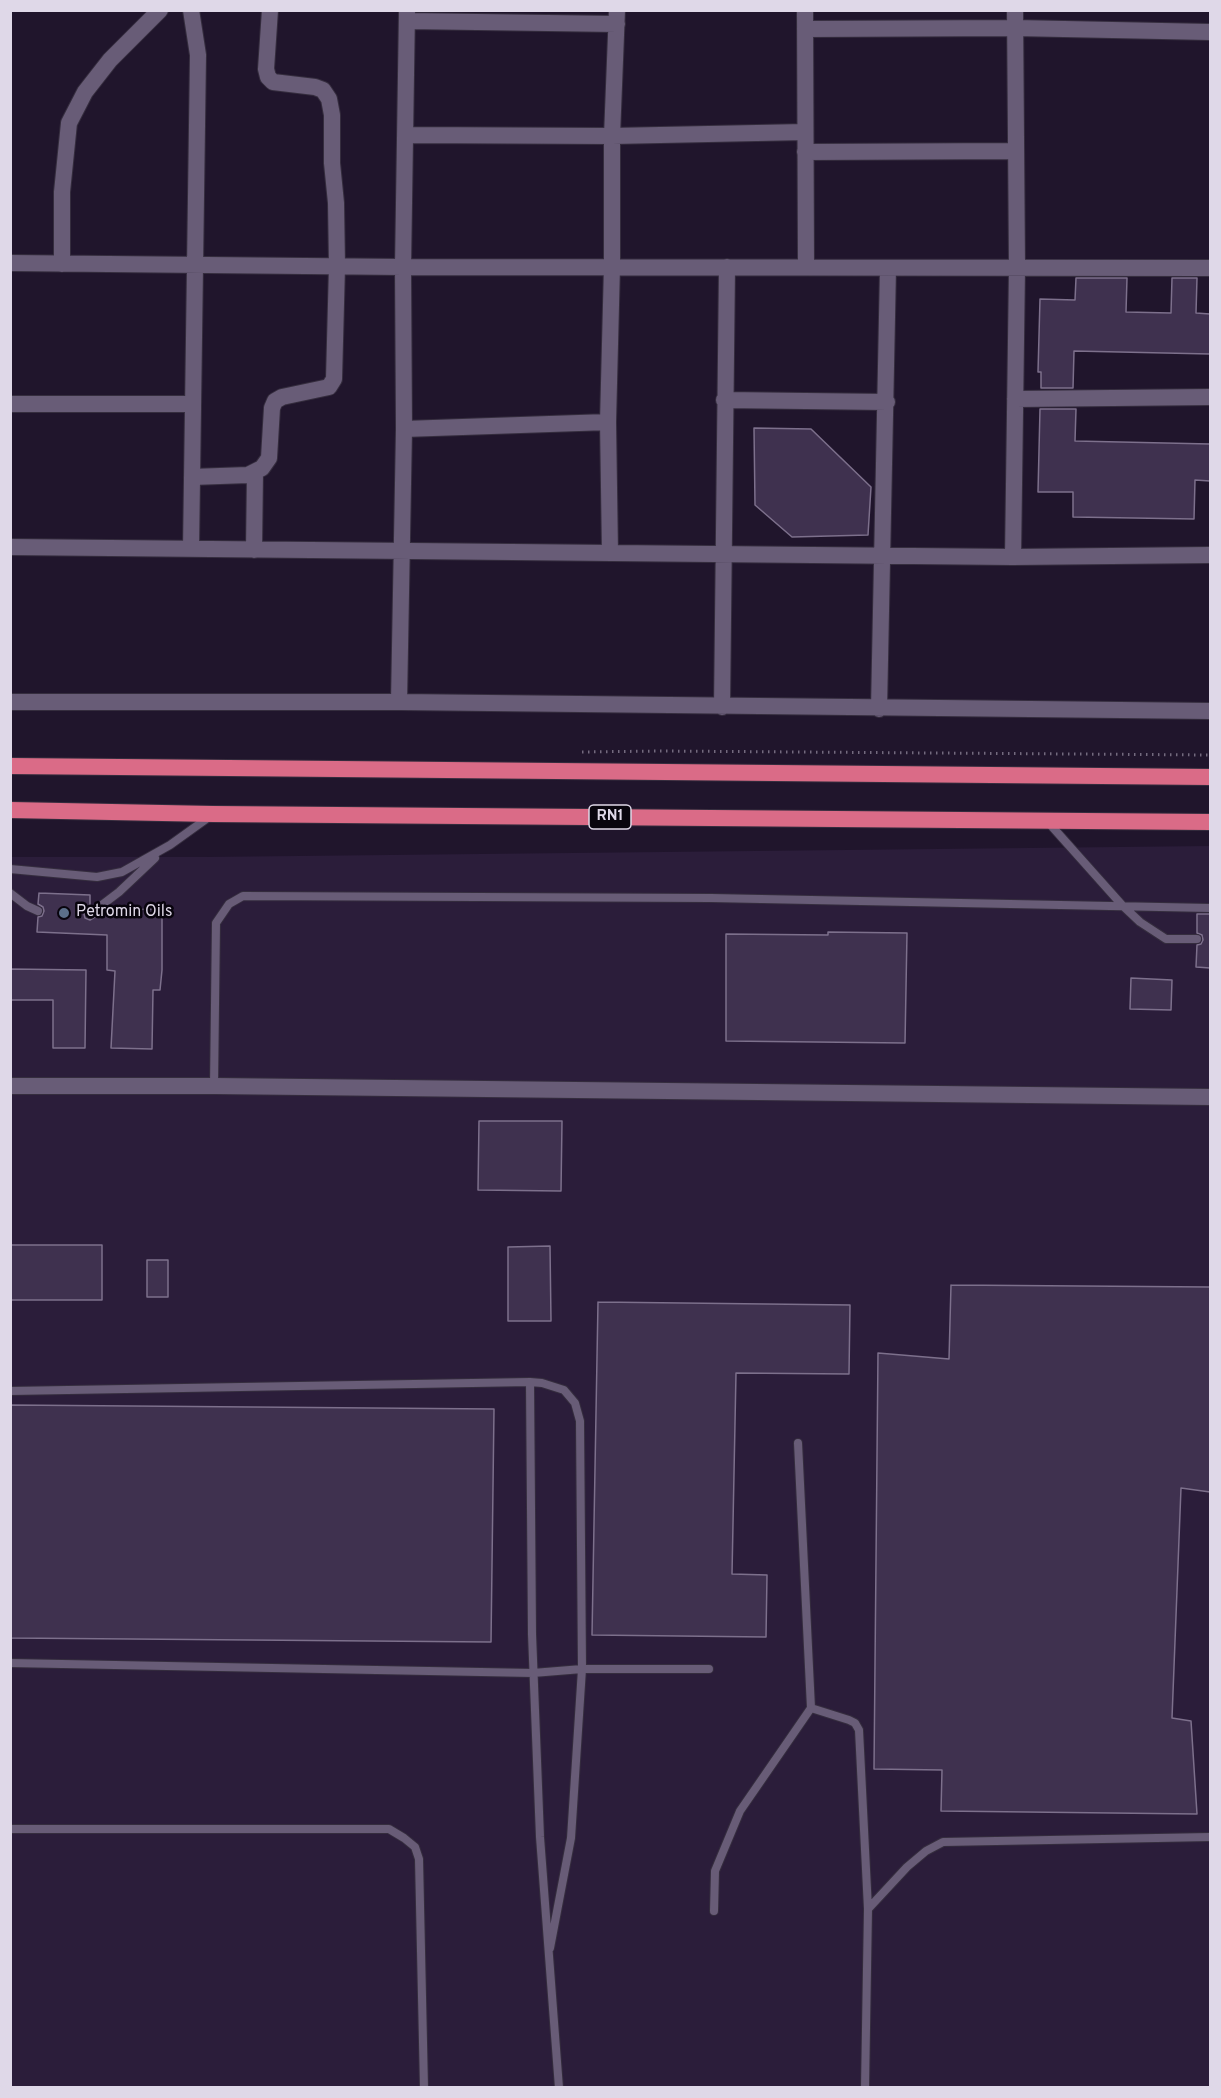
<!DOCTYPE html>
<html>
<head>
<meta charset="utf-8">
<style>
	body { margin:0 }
	#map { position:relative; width:1221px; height:2098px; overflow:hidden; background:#20152c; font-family:Overpass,sans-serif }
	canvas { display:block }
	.frame { position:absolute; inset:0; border:12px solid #dfd8e8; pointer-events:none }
</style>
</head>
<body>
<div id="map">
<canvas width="1221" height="2098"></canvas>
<div class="frame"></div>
</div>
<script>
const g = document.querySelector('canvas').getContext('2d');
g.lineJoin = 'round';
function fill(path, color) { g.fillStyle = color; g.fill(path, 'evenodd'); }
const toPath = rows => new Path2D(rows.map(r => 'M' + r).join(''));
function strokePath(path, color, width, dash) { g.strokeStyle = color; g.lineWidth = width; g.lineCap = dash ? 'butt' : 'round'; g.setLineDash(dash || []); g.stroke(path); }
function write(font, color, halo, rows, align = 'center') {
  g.font = font + ' Overpass,sans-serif'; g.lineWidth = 5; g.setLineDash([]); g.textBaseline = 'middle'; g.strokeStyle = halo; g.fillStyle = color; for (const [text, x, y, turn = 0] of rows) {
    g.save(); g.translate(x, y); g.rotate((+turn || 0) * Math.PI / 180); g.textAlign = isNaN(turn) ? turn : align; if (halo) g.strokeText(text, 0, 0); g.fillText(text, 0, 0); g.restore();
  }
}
fill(toPath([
	[1210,846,1210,2087,11,2088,11,857,206,857]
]), '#2b1d3a');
const building = toPath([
	[1076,278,1127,278,1126,312,1171,313,1172,278,1197,278,1196,313,1210,314,1210,354,1074,351,1073,388,1041,388,1041,372,1038,372,1040,299,1075,300,1076,278],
	[1040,409,1076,409,1075,441,1210,444,1210,481,1195,480,1194,519,1073,517,1073,492,1038,492,1040,409],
	[754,428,811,429,871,487,868,535,792,537,755,505,754,428],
	[39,893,90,895,90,906,84,914,85,918,90,920,106,910,162,909,162,970,160,990,153,990,152,1049,111,1048,115,971,107,970,107,935,37,932,38,917,42,916,44,911,43,907,38,904,39,893],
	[1197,914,1210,914,1210,968,1196,967,1197,945,1201,944,1203,940,1202,935,1197,933,1197,914],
	[828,932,907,933,905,1043,726,1041,726,934,828,935,828,932],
	[10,969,86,970,85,1048,53,1048,53,1000,10,1000,10,969],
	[1131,978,1172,980,1171,1010,1130,1009,1131,978],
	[479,1121,562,1121,561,1191,478,1190,479,1121],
	[10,1245,102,1245,102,1300,10,1300,10,1245],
	[550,1246,551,1321,508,1321,508,1247,550,1246],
	[147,1260,168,1260,168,1297,147,1297,147,1260],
	[951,1285,1210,1287,1210,1492,1181,1488,1172,1718,1191,1721,1197,1814,941,1811,942,1770,874,1769,878,1353,949,1359,951,1285],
	[598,1302,850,1305,849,1374,736,1373,732,1574,767,1575,766,1637,592,1635,598,1302],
	[10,1405,494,1409,491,1642,10,1638,10,1405]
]);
fill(building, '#3f314f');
strokePath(building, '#7d708c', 1.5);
const service = toPath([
	[1048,822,1122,905,1140,922,1166,939,1197,939],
	[10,869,97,877,122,872,170,845,209,817],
	[10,893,27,906,38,911],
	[90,914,119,892,155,858],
	[214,1086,216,923,229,904,243,896,711,898,1210,908],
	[530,1382,532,1634,540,1837,559,2088],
	[10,1391,530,1382,542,1383,564,1390,575,1403,580,1421,582,1669,571,1838,550,1948],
	[10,1663,533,1673,582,1669,709,1669],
	[811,1708,849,1720,855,1723,859,1730,868,1909],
	[10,1829,389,1829,404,1838,415,1847,419,1859,424,2088],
	[714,1911,715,1871,740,1811,811,1708,798,1443],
	[865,2088,868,1909,907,1867,926,1851,943,1842,1210,1837]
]);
const minor = toPath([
	[805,10,806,266],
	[407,21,617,24],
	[805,29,1015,28,1210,32],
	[406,135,612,136,805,132],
	[805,152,1016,151],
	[10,263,403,267,1210,268],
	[62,264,62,192,69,123,85,92,110,60,160,10],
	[1015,399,1210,397],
	[724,400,887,402],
	[10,404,193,404],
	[404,429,608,422],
	[192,477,248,475,262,468,269,458,272,408,275,401,282,397,329,387,334,379,337,266,336,203,332,163,332,115,329,99,323,90,315,87,273,82,268,77,266,69,270,10],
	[10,547,1013,557,1210,555],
	[191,549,198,55,191,10],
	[254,550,255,472],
	[610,553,608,422,612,266,612,136,617,10],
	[1013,557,1017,268,1015,10],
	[10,702,399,702,1210,711],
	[399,702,404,429,403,267,407,10],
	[722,707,727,267],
	[879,709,888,268],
	[10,1086,214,1086,1210,1097]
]);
const trunk = toPath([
	[10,766,1210,777],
	[10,810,213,814,1210,822]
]);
strokePath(service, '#352d3e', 10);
strokePath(minor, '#352d3e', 18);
strokePath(trunk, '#352d3e', 18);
strokePath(toPath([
	[582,752,660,751,1210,755]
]), '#736a7e', 3, [1.5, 4.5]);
strokePath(service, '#685c77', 8);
strokePath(minor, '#685c77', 16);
strokePath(trunk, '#da6b87', 16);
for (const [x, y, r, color] of [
	[64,913,6,"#5c6f8a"]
]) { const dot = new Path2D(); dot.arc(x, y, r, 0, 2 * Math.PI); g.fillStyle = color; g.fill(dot); strokePath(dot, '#08040d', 2); }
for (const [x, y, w] of [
	[610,817,42]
]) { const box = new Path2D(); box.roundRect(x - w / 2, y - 12, w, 24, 4.5); g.fillStyle = '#08040d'; g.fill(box); strokePath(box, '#dfd8e8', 1.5); }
write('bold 15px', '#dfd8e8', null, [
	["RN1",610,817]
]);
write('16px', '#dfd8e8', '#08040d', [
	["Petromin Oils",76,913]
], 'left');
</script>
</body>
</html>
